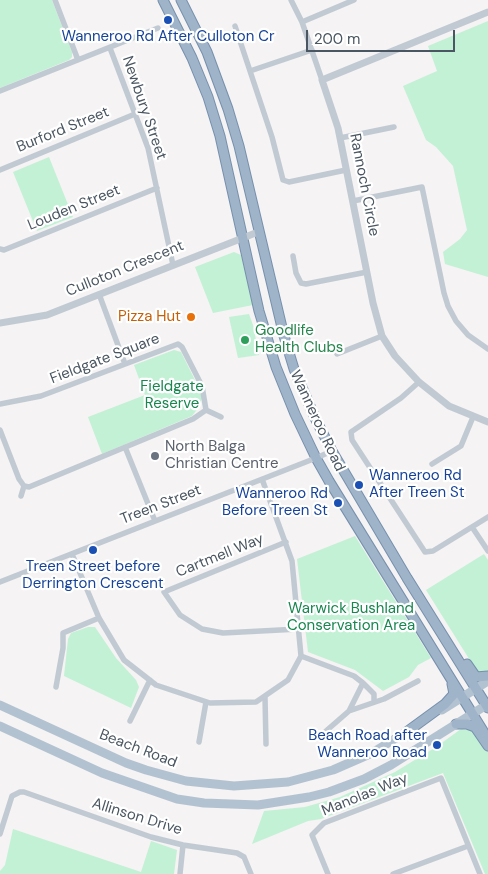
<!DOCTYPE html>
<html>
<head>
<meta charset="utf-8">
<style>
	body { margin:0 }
	#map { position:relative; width:488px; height:874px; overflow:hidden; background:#f5f3f3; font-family:"DM Sans",sans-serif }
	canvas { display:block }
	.scale { position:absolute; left:306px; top:30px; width:149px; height:22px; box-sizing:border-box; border:2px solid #4a5661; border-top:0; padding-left:6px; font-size:15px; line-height:18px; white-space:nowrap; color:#4a5661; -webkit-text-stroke:4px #fff; paint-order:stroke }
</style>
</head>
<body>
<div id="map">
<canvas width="488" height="874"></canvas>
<div class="scale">200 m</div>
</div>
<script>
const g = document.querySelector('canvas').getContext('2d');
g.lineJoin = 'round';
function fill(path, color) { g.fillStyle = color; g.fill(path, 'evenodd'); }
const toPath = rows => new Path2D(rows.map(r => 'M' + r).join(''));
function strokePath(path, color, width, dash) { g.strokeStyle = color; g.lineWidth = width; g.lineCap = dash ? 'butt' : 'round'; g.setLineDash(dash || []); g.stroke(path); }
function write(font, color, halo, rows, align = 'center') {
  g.font = font + ' "DM Sans",sans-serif'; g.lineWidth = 4.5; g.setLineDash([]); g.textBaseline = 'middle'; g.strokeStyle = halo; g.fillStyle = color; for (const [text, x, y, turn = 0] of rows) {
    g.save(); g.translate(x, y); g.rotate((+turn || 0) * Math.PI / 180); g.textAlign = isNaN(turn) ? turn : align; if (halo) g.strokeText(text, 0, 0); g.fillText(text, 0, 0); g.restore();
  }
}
fill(toPath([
	[0,0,52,0,72,52,72,57,69,60,0,88],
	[488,21,488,277,445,264,443,252,460,239,467,230,453,166,436,147,426,140,403,86,437,71,428,46],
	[49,157,73,217,37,231,13,172],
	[234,252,241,255,253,305,213,313,195,267],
	[249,314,253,325,259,355,238,358,229,317],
	[174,350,181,352,199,388,202,398,199,407,192,416,102,454,88,417,145,395,134,365],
	[355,536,431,658,418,665,409,677,383,691,355,670,308,652,297,559],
	[484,554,488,560,488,673,481,678,426,590],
	[88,627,95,627,116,658,136,680,139,687,131,708,64,676,68,639,71,633],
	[461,729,477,731,488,749,488,874,485,874,443,773,321,819,308,821,252,844,264,811,305,807,340,797,395,772,436,747],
	[13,829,141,872,151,841,177,850,174,874,0,874,0,871,5,865]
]), '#c3f1d5');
const trunk = toPath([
	[163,0,192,58,208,97,220,136,259,311,276,367,295,414,316,458,329,481,488,739],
	[181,0,207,52,228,109,239,146,284,336,294,369,316,420,332,451,407,578,488,708],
	[467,664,476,677,488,676],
	[456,724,467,724,475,727,488,746],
	[408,731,445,704,454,694,452,684]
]);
strokePath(trunk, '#7690ad', 11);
strokePath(toPath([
	[55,0,78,60],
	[291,0,302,22,322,80],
	[302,22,354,0],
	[235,26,250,71],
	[110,48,148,148,173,265],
	[312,50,250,71,272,137,283,180,289,182,346,170],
	[0,91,158,28],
	[340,138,394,127],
	[0,170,135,114],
	[353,201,422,187,444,293,448,306,456,321,468,335,488,349],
	[0,249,4,250,157,188],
	[293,256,296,273,301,283,306,284,367,272],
	[99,294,125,364],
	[337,354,382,336],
	[419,382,401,398,351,432,352,440,425,552,433,551,488,517],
	[0,404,41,396,178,344,182,347,202,386,206,410],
	[206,410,221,417],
	[0,430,19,479,24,486,29,487,193,419,206,410],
	[125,447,155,521],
	[432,464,461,446,473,417],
	[21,496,24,486],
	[472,527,488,551],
	[286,542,164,592,180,615,202,629,223,633,299,629],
	[72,554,99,618,124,660,156,685,210,703,256,702,288,680,301,656,292,561,262,479],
	[0,582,316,458,332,451],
	[301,656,354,676,363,683,349,711,326,731],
	[363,683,374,694,374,702],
	[56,687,63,648,63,633,99,618],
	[265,697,266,744],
	[349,711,384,699,418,681],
	[130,721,150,680],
	[199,742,206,702],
	[0,834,12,796,20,792,24,792,151,837,183,845,237,853,244,857,251,874],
	[180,874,183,845],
	[328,874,312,835,324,823,441,778,480,874],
	[393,874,468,846]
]), '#c1cad2', 5.5);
strokePath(toPath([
	[488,12,322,80,338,128,373,303,382,336,395,356,419,382,449,406,488,422],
	[0,323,47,315,258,232]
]), '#c1cad2', 7);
strokePath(toPath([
	[0,705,126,763,146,770,186,781,234,786,288,782,333,770,372,753,414,727],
	[442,710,488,681],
	[0,726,102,773,177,799,204,803,258,805,309,797,329,792,364,779,391,765,488,704]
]), '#b3c2d1', 9);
strokePath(trunk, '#9fb4c9', 9);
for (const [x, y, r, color] of [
	[168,20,5,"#1a4fb4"],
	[191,317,5,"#e8710a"],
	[245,340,5,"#2e9e5b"],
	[155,456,5,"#6b7280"],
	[359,485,5,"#1a4fb4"],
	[338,503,5,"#1a4fb4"],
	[93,550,5,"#1a4fb4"],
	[437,745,5,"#1a4fb4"]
]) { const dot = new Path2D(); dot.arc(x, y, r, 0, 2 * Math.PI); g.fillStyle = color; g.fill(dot); strokePath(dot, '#fff', 2); }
write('15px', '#164399', '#fff', [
	["Wanneroo Rd After Culloton Cr",168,37],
	["Wanneroo Rd",369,476,"left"],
	["After Treen St",369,493,"left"],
	["Wanneroo Rd",328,494,"right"],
	["Before Treen St",328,511,"right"],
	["Treen Street before",93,567],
	["Derrington Crescent",93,584],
	["Beach Road after",427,736,"right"],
	["Wanneroo Road",427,753,"right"]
]);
write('15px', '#4a5661', '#fff', [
	["Newbury Street",144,108,71],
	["Burford Street",63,130,-22],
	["Rannoch Circle",364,185,79],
	["Louden Street",74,208,-22],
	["Culloton Crescent",125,269,-22],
	["Fieldgate Square",105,359,-21],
	["Wanneroo Road",317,421,65],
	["Treen Street",161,505,-21],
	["Cartmell Way",220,556,-22],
	["Beach Road",138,749,21],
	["Manolas Way",365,795,-22],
	["Allinson Drive",137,817,17]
]);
write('15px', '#c56008', '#fff', [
	["Pizza Hut",181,317]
], 'right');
write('15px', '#27864d', '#fff', [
	["Goodlife",255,331],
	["Health Clubs",255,348]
], 'left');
write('15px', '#17864f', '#fff', [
	["Fieldgate",172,387],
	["Reserve",172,404],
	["Warwick Bushland",351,609],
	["Conservation Area",351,626]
]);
write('15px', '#5b616d', '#fff', [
	["North Balga",165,447],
	["Christian Centre",165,464]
], 'left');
</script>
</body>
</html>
